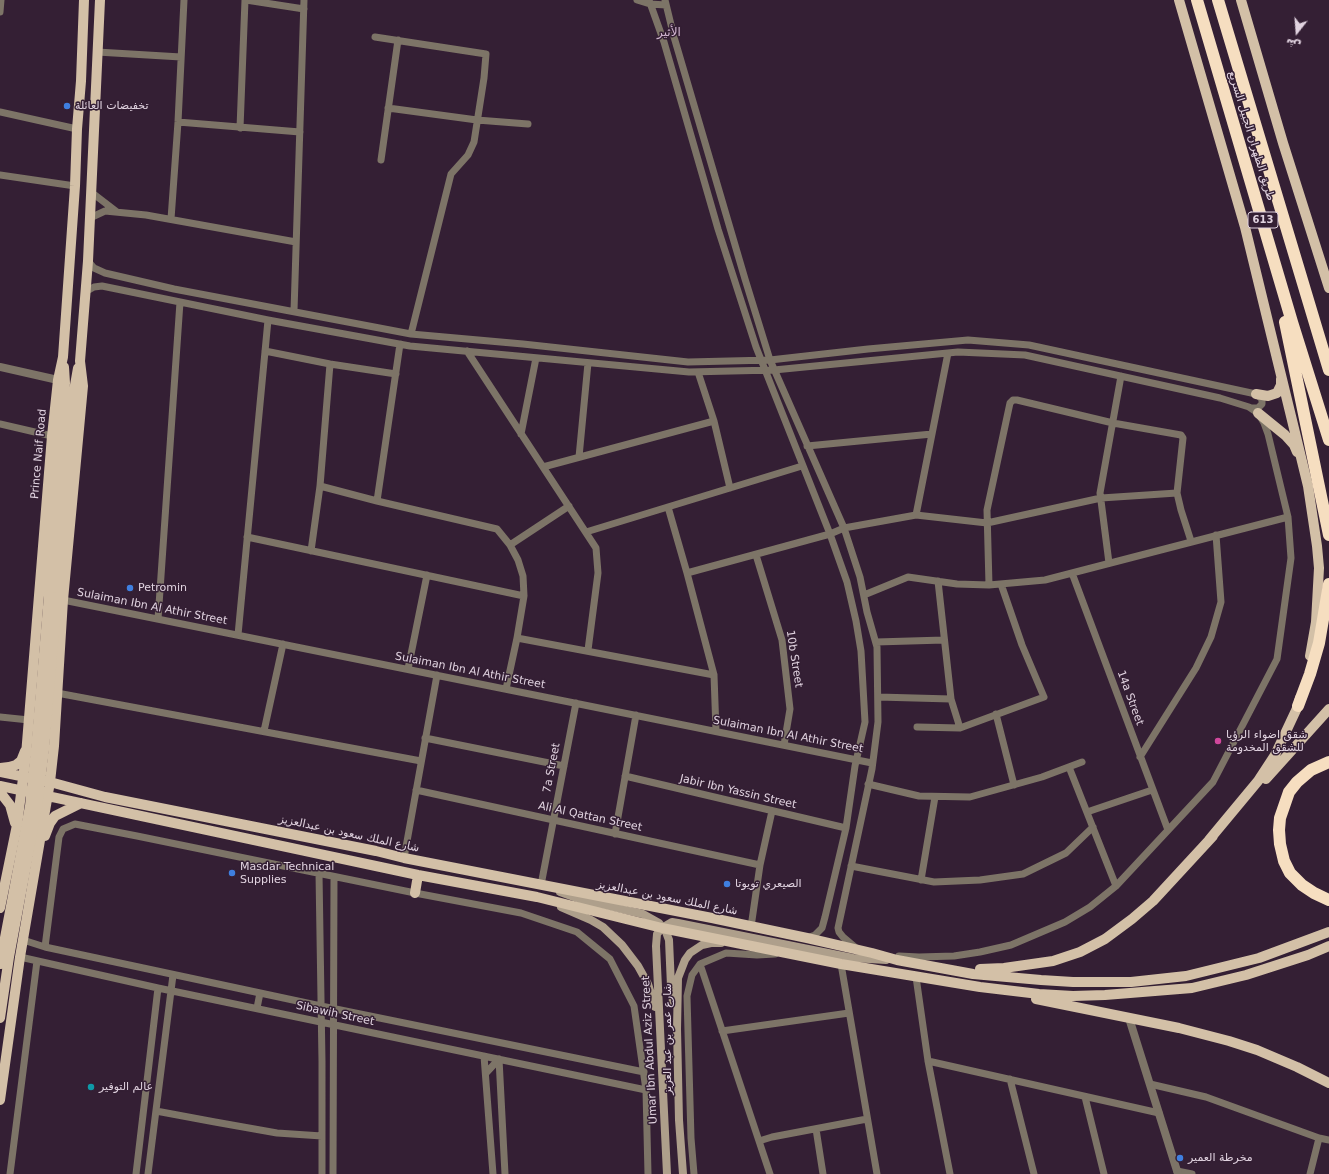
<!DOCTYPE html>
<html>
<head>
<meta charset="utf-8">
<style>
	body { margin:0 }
	#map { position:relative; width:1329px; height:1174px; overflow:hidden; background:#341f34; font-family:"DejaVu Sans","Noto Naskh Arabic",sans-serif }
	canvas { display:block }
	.north { position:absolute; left:1277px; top:12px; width:40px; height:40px; -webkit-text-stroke:3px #341f34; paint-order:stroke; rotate:197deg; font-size:11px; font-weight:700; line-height:16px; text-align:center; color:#e1d3e0 }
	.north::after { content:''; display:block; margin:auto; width:14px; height:18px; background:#e1d3e0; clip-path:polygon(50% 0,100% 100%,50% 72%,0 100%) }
</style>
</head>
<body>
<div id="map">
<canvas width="1329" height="1174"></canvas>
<div class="north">ش</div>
</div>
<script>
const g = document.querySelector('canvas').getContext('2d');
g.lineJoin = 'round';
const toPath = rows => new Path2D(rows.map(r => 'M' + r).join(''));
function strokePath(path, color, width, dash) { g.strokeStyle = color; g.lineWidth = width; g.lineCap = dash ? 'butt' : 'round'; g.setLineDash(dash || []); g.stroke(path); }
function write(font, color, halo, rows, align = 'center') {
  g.font = font + ' "DejaVu Sans","Noto Naskh Arabic",sans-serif'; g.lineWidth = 3; g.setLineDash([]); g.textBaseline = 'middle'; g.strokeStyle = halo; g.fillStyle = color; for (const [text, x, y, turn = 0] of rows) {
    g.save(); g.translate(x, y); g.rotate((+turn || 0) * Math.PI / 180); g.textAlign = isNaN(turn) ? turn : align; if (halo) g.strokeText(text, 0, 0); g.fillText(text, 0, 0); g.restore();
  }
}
strokePath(toPath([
	[246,0,304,9],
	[637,0,650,4,666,5],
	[649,0,664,42,718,229,756,347,830,534,847,582,856,621,861,651,865,722,855,766,846,828,825,917,822,928,815,935,807,938],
	[665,0,674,37,745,279,770,360,844,528,860,577,867,612,877,647,878,722,872,769,838,928,839,932,843,937,856,948],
	[0,12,1,0],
	[375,37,486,54,484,78,474,142,468,155,451,174,411,334],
	[97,52,181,57],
	[388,108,477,120,528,124],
	[0,112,77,129],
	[178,122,300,132],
	[240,128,245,0],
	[381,160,398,40],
	[0,175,75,186],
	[91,192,117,212],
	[90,218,105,211,146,215,296,242],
	[171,219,178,122,184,0],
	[88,261,94,268,105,273,174,289,411,334,523,344,688,362,770,360,868,349,968,340,1029,345,1256,394,1262,399,1262,404,1258,408,1251,408],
	[85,292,94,287,102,286,268,320,410,346,689,372,774,370,958,352,1025,355,1220,398,1249,407,1258,413,1264,423,1268,434,1288,517,1291,558,1277,659,1213,782,1116,886,1090,907,1065,922,1011,945,980,952,954,956,919,957,899,956],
	[294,311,304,0],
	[265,351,330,364,396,374],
	[467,351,596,548,598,573,588,650],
	[698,372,714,421,730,488],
	[0,424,52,436],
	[521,434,536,358],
	[807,446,932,434],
	[579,457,588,363],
	[543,467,714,421],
	[320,486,377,501,497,529,510,545,518,560,523,576,524,596,517,638,506,689],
	[377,501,400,344],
	[668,507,687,573,714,675,716,731],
	[916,515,948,353],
	[586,532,802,466],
	[247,537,524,596],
	[510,545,569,506],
	[311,551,320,486,330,364],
	[756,555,782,640,790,709,784,745],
	[1109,563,1100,493,1121,376],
	[687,573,830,534,844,528,916,515,987,523,1101,498,1177,493],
	[1072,573,1168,830],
	[938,581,951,699,960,728],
	[989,585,987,510,1010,403,1013,400,1017,400,1113,423,1181,435,1183,438,1177,493,1181,510,1191,541],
	[864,595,908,577,957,584,989,585,1045,580,1288,517],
	[63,600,872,763],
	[158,619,180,302],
	[238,635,268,320],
	[517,638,714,675],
	[876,642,944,640],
	[408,669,427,575],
	[57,693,421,761],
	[878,697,951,699],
	[996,714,1014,785],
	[0,717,29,720],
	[917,727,960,728,1044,697,1022,645,1001,584],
	[264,731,283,644],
	[425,738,564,766],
	[1140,757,1196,668,1211,637,1221,602,1216,535],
	[1069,767,1116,886],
	[625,776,846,828],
	[868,784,919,796,970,797,1042,777,1082,762],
	[416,790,760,865],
	[1087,812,1152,790],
	[615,834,636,715],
	[404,858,437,675],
	[851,866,934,882,980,880,1023,874,1066,853,1093,827],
	[319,873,322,1062,322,1174],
	[921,880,935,797],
	[541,885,576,703],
	[751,927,760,865,772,811],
	[23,940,45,947,321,1006,644,1072],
	[45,947,59,837,63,829,75,824,137,836,415,893,521,913,577,932,610,959,634,1006,646,1090,648,1174],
	[20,957,158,988,646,1090],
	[700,964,770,1174],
	[841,964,877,1174],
	[916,977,928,1061,950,1174],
	[257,1008,260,993],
	[722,1031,849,1013],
	[484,1056,493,1174],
	[499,1059,505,1174],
	[928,1061,1159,1113],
	[486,1073,499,1059],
	[1010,1079,1034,1174],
	[1150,1084,1206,1097,1319,1138,1329,1140],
	[1085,1097,1104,1174],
	[156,1111,215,1122,277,1133,322,1136],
	[816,1129,823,1174],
	[759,1141,772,1137,867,1119],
	[1177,1171,1192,1174],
	[10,1174,37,961],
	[136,1174,158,988],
	[148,1174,173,975],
	[333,1174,334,877],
	[694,1174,691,1138,687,996,692,975,700,964,726,953,757,955,775,954],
	[1310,1174,1319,1138]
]), '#7d7467', 7);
strokePath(toPath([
	[0,367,58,380],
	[1129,1018,1178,1174]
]), '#7d7467', 8);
strokePath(toPath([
	[560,892,582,900,643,914,659,923,666,932,669,940,671,986,673,1002],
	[561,907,591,920,603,927,622,945,638,966,648,984,655,1007],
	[667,1174,656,946,657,934,662,928,672,922,678,923,853,958,886,960],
	[683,1174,679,1120,677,1029,678,978,685,960,690,953,702,945,711,943,721,943]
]), '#ae9f8b', 8);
strokePath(toPath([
	[1179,0,1245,227,1308,486,1317,546,1319,568,1316,622,1310,656],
	[1241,0,1283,143,1329,288],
	[1256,394,1268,396,1277,393,1281,385,1281,379],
	[1258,413,1285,435,1294,445,1297,452],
	[57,593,69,438,75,385,78,368],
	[49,595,65,383,64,367],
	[0,768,9,767,16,765,21,761,25,751],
	[0,772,50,782,105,797,376,851,404,858,712,918,807,938,872,953,897,960,973,974,1041,980,1073,982,1131,982,1186,976,1259,958,1329,932],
	[1266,779,1329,709],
	[0,786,418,875,537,897,662,928,841,964,980,987,1039,994,1073,996,1105,995,1192,988,1246,975,1308,955,1329,946],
	[0,792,10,805,15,823],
	[45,836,50,823,55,816,81,803],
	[1209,840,1258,781,1275,755,1298,706,1300,698],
	[415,893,418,875],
	[0,908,17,825,26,755,52,436,58,380,63,357,75,186,77,129,81,81,84,0],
	[980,969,1004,968,1053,961,1080,952,1105,939,1132,919,1153,901,1213,836],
	[1036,999,1179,1028,1229,1041,1257,1050,1297,1067,1329,1083],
	[0,1100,20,957,50,782,54,746,63,600,83,386,80,361,88,261,100,0]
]), '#d3c0a7', 10);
strokePath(toPath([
	[1197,0,1292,322,1329,440],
	[1218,0,1329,370],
	[1285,322,1329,535],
	[1298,706,1310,674,1319,643,1329,584],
	[1329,762,1311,770,1297,782,1289,792,1280,818,1279,830,1280,844,1284,861,1290,873,1302,885,1314,893,1329,900]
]), '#f6dec0', 12);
strokePath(toPath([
	[0,964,30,806,36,749,49,595],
	[0,1018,9,957,37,807,44,750,57,597]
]), '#d3c0a7', 10);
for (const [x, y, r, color] of [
	[67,106,4,"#3f7fe0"],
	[130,588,4,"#3f7fe0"],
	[1218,741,4,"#d1479c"],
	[232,873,4,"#3f7fe0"],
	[727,884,4,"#3f7fe0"],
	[91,1087,4,"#0f9aa8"],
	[1180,1158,4,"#3f7fe0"]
]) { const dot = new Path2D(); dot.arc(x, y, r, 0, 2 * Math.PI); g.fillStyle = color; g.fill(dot); strokePath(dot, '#341f34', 1.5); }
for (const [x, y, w] of [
	[1263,220,30]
]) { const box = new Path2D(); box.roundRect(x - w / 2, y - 8, w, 16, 3); g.fillStyle = '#341f34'; g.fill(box); strokePath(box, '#e1d3e0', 1); }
write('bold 10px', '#e1d3e0', null, [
	["613",1263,220]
]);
write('11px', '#e1d3e0', '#341f34', [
	["تخفيضات العائلة",75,106],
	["Petromin",138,588],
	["شقق اضواء الرؤيا",1226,735],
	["للشقق المخدومة",1226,748],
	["Masdar Technical",240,867],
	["Supplies",240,880],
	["الصيعري تويوتا",735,884],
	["عالم التوفير",99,1087],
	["مخرطة العمير",1188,1158]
], 'left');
write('11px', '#e1d3e0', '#341f34', [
	["طريق الظهران الجبيل السريع",1251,136,73],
	["Prince Naif Road",39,454,-85],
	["Sulaiman Ibn Al Athir Street",152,607,11],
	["10b Street",794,659,81],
	["Sulaiman Ibn Al Athir Street",470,671,11],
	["14a Street",1130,698,70],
	["Sulaiman Ibn Al Athir Street",788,735,11],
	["7a Street",552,768,-79],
	["Jabir Ibn Yassin Street",738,792,13],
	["Ali Al Qattan Street",590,817,12],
	["شارع الملك سعود بن عبدالعزيز",349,834,12],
	["شارع الملك سعود بن عبدالعزيز",667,898,11],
	["Sibawih Street",335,1014,12],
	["شارع عمر بن عبد العزيز",668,1039,-90],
	["Umar Ibn Abdul Aziz Street",650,1050,-93]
]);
write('12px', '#d1b5d0', '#341f34', [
	["الأثير",669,33]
]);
</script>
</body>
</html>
